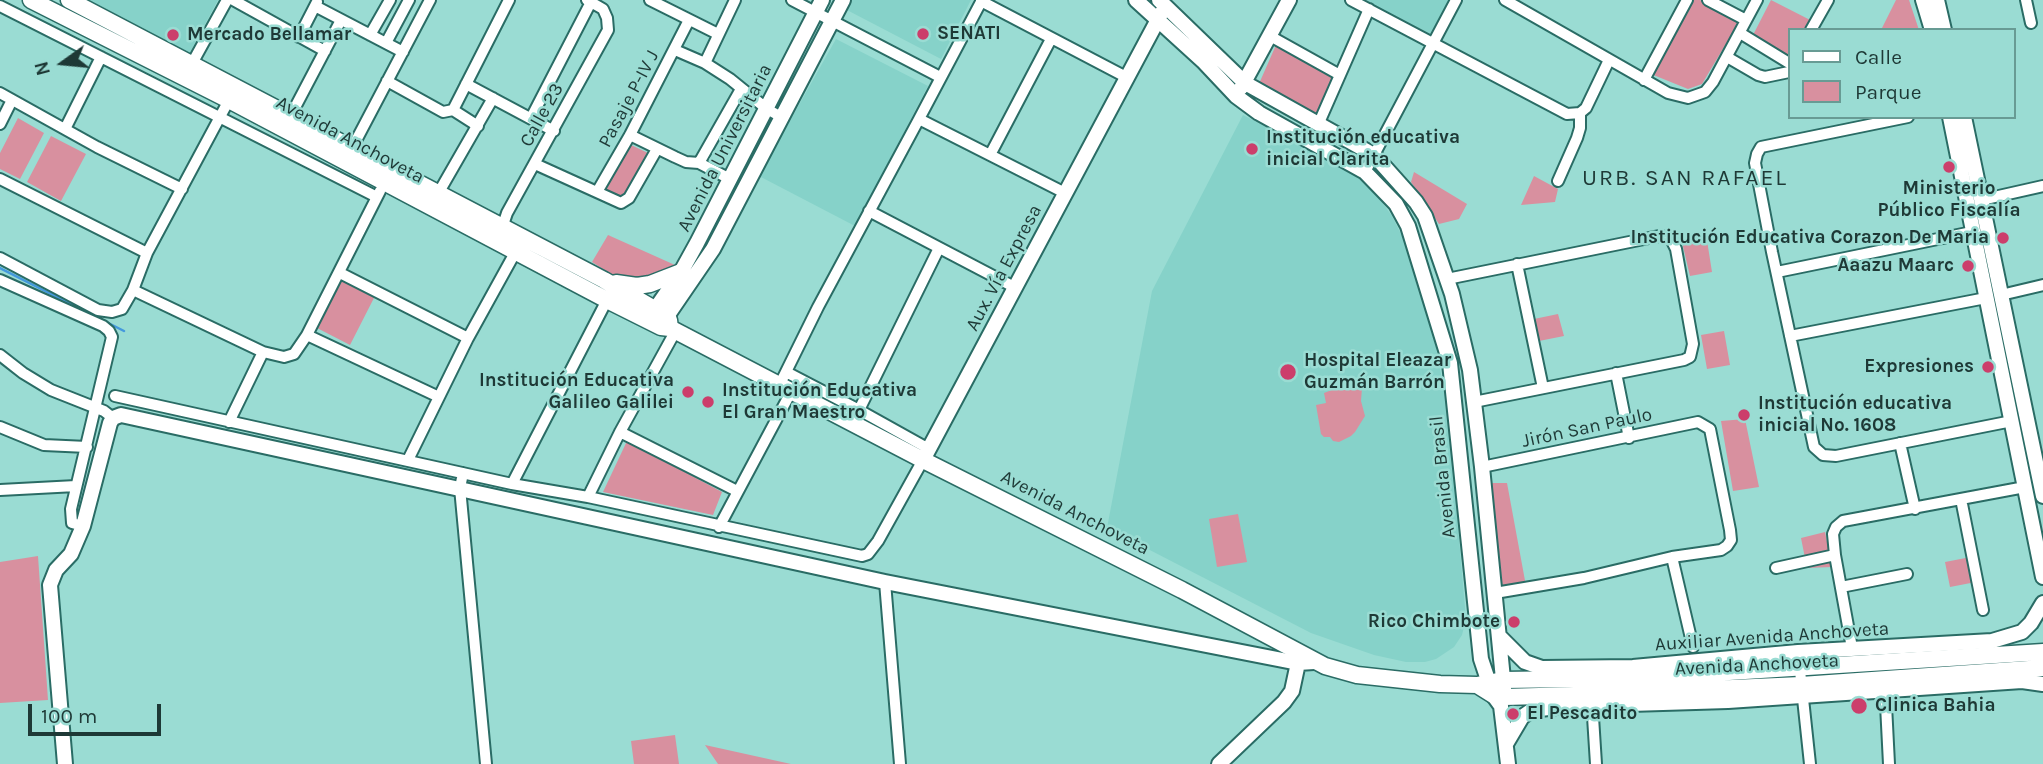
<!DOCTYPE html>
<html>
<head>
<meta charset="utf-8">
<style>
	body { margin:0 }
	#map { position:relative; width:2043px; height:764px; overflow:hidden; background:#9adcd3; font-family:Karla,sans-serif }
	canvas { display:block }
	.legend { position:absolute; left:1788px; top:28px; width:228px; height:91px; box-sizing:border-box; background:#9adcd3; border:2px solid #689b94; margin:0; padding:9px 12px; list-style:none; font-size:21px; color:#1e3936 }
	.legend li { display:flex; align-items:center; gap:14px; height:35px }
	.legend b { width:35px; border:2px solid #689b94 }
	.north { position:absolute; left:28px; top:28px; width:70px; height:70px; -webkit-text-stroke:5px #9adcd3; paint-order:stroke; rotate:255deg; font-size:19px; font-weight:700; line-height:28px; text-align:center; color:#1e3936 }
	.north::after { content:''; display:block; margin:auto; width:24px; height:32px; background:#1e3936; clip-path:polygon(50% 0,100% 100%,50% 72%,0 100%) }
	.scale { position:absolute; left:28px; top:704px; width:133px; height:32px; box-sizing:border-box; border:4px solid #1e3936; border-top:0; padding-left:9px; font-size:21px; line-height:24px; white-space:nowrap; color:#1e3936; -webkit-text-stroke:5px #9adcd3; paint-order:stroke }
</style>
</head>
<body>
<div id="map">
<canvas width="2043" height="764"></canvas>
<ul class="legend">
<li><b style="height:9px;background:#fff"></b>Calle</li>
<li><b style="height:19px;background:#d8909f"></b>Parque</li>
</ul>
<div class="north">N</div>
<div class="scale">100 m</div>
</div>
<script>
const g = document.querySelector('canvas').getContext('2d');
g.lineJoin = 'round';
function fill(path, color) { g.fillStyle = color; g.fill(path, 'evenodd'); }
const toPath = rows => new Path2D(rows.map(r => 'M' + r).join(''));
function strokePath(path, color, width, dash) { g.strokeStyle = color; g.lineWidth = width; g.lineCap = dash ? 'butt' : 'round'; g.setLineDash(dash || []); g.stroke(path); }
function write(font, color, halo, rows, align = 'center') {
  g.font = font + ' Karla,sans-serif'; g.lineWidth = 5; g.setLineDash([]); g.textBaseline = 'middle'; g.strokeStyle = halo; g.fillStyle = color; for (const [text, x, y, turn = 0] of rows) {
    g.save(); g.translate(x, y); g.rotate((+turn || 0) * Math.PI / 180); g.textAlign = isNaN(turn) ? turn : align; if (halo) g.strokeText(text, 0, 0); g.fillText(text, 0, 0); g.restore();
  }
}
fill(toPath([
	[83,0,218,0,188,56],
	[850,0,971,0,941,59,845,9],
	[1364,0,1450,0,1431,35],
	[836,39,928,86,855,226,759,176],
	[1243,115,1348,169,1376,194,1392,216,1408,248,1421,286,1436,347,1448,412,1466,619,1462,635,1454,647,1436,659,1425,662,1406,662,1374,655,1311,633,1107,528,1152,291]
]), '#86d2c9');
fill(toPath([
	[1691,0,1700,0,1739,22,1702,84,1688,89,1651,74],
	[1771,0,1818,24,1814,30,1789,30,1789,58,1753,35],
	[1896,0,1909,0,1919,30,1881,30],
	[1276,45,1338,77,1317,120,1258,86],
	[18,118,44,133,20,179,0,169,0,153],
	[51,136,86,154,61,201,27,182],
	[629,144,650,154,625,201,605,192],
	[1414,172,1467,204,1459,219,1439,224,1411,182],
	[1534,176,1558,189,1555,202,1521,205],
	[1706,234,1712,272,1690,276,1681,238],
	[608,235,675,265,639,279,617,278,592,262],
	[341,278,375,296,350,345,317,328],
	[1558,314,1564,336,1539,341,1534,319],
	[1724,331,1730,365,1707,369,1701,335],
	[1359,386,1362,388,1361,401,1365,416,1355,432,1351,436,1339,442,1333,441,1330,437,1324,437,1321,434,1316,405,1326,403,1324,393,1337,388],
	[1745,419,1759,487,1733,491,1721,421],
	[627,441,722,492,713,515,603,492],
	[1491,483,1507,483,1526,586,1503,590],
	[1238,514,1247,562,1217,567,1209,519],
	[1825,532,1832,567,1807,568,1801,538],
	[38,556,48,700,0,703,0,562],
	[1976,556,1981,581,1950,587,1945,562],
	[675,735,679,764,634,764,631,741],
	[705,745,791,764,718,764]
]), '#d8909f');
strokePath(toPath([
	[0,268,124,331]
]), '#49d', 2.5);
const street = toPath([
	[233,0,325,51],
	[650,0,718,34],
	[792,0,940,77],
	[982,0,919,119,1065,193],
	[1351,0,1567,114,1580,113,1586,108,1609,60],
	[1505,0,1668,93,1688,98,1705,92,1713,82,1757,0],
	[1708,0,1746,20],
	[2026,0,2031,23],
	[981,1,1126,77],
	[0,6,377,197],
	[315,6,403,52],
	[1811,30,1828,0],
	[1740,33,1789,63],
	[370,35,390,0],
	[1270,36,1340,75],
	[299,37,317,2],
	[386,43,409,0],
	[675,50,705,63,730,79,767,109,783,118],
	[1727,57,1758,75,1765,77,1789,72],
	[705,63,735,0],
	[189,69,227,0],
	[1644,80,1687,0],
	[387,81,443,112,453,110,478,126],
	[466,84,554,131],
	[0,93,97,147,182,189],
	[453,110,509,0],
	[290,117,341,20],
	[1908,117,1761,147,1757,154,1755,163,1772,252,1814,447,1823,455,1836,456,2012,421],
	[531,118,591,2],
	[0,124,12,100],
	[1318,125,1369,9],
	[65,129,101,57],
	[630,135,675,157,686,162,699,163,730,179],
	[350,152,430,0],
	[990,155,1051,39],
	[699,163,741,89],
	[535,164,621,203,629,198,657,149],
	[1365,172,1456,0],
	[0,179,147,253],
	[1558,181,1577,138,1580,128,1580,113],
	[439,192,493,98],
	[597,192,630,135,689,20],
	[1981,200,2043,186],
	[869,211,1016,288],
	[502,228,507,213,608,30,607,18,603,9,587,0],
	[0,258,98,310,112,312,122,309,133,290,147,253,229,100],
	[1517,264,1543,388],
	[1777,272,1972,232],
	[340,273,468,338],
	[1447,279,1659,236,1670,237,1676,249,1693,344,1690,357,1684,360,1474,402],
	[0,280,103,326,109,331,112,337,71,509,72,523,83,526],
	[133,290,263,352,284,357,294,354,307,335,380,191],
	[2001,295,2043,285],
	[307,335,439,397],
	[1790,336,1986,298],
	[0,355,23,373,51,390,104,411,113,418],
	[786,372,859,410,929,449],
	[1616,373,1629,438],
	[779,386,818,307,919,119],
	[115,396,512,484,588,497,862,556,868,554,878,541,923,460],
	[229,422,263,352],
	[851,422,859,410,939,248],
	[0,427,44,445,87,447],
	[620,432,737,491],
	[1900,443,1915,509],
	[408,460,468,338,516,251],
	[1482,467,1698,422,1710,429,1730,530,1731,540,1727,546,1721,550,1672,557,1584,578,1495,593],
	[463,473,460,488,486,764],
	[512,484,607,300],
	[0,490,76,486],
	[588,497,620,432,675,332],
	[1961,499,1983,610],
	[719,527,791,392],
	[1672,557,1693,647],
	[1776,568,1835,555],
	[885,582,900,764],
	[1841,587,1907,574],
	[1852,648,1835,555,1833,534,1836,527,1843,521,2025,487],
	[1798,652,1810,764],
	[1885,685,1889,764],
	[1592,701,1596,764]
]);
const secondary = toPath([
	[1136,0,1203,61,1236,96,1259,113,1365,172,1396,204,1408,226,1450,363,1481,659,1493,695,1501,706,1508,764],
	[1159,0,1245,83,1374,155,1416,202,1425,216,1452,294,1470,370,1482,467,1504,689],
	[1923,0,1932,30],
	[1937,0,1944,30],
	[1241,88,1289,0],
	[1950,117,2043,577],
	[1964,117,2043,496],
	[649,318,681,272,697,243,822,0],
	[661,325,713,249,843,0],
	[923,460,1162,12],
	[1499,636,1525,662,1542,668,1633,667,1798,652,1992,641,2022,632,2031,623,2043,603],
	[1506,744,1522,717,1532,710,1565,706,1728,701,2022,681,2043,684],
	[65,764,50,585,56,570,71,554,83,526,110,423,113,418,121,415,885,582,1298,663,1314,662],
	[1219,764,1284,702,1292,691,1298,663]
]);
const primary = toPath([
	[31,0,229,100,607,300,661,327,670,328,923,460,1182,590,1325,666,1357,675,1440,684,1477,685,1503,680,1635,678,2043,652],
	[69,0,604,280,663,314,669,320,670,328],
	[616,283,637,286,650,284,681,272],
	[1477,685,1493,695,1505,697,1574,695,1801,685,2043,668]
]);
strokePath(street, '#2a6c65', 14);
strokePath(secondary, '#2a6c65', 18);
strokePath(primary, '#2a6c65', 19);
strokePath(street, '#fff', 10);
strokePath(secondary, '#fff', 14);
strokePath(primary, '#fff', 16);
for (const [x, y, r, color] of [
	[923,34,7,"#cc3e6b"],
	[173,35,7,"#cc3e6b"],
	[1252,149,7,"#cc3e6b"],
	[1949,167,7,"#cc3e6b"],
	[2003,238,7,"#cc3e6b"],
	[1968,266,7,"#cc3e6b"],
	[1988,367,7,"#cc3e6b"],
	[1288,372,9,"#cc3e6b"],
	[688,392,7,"#cc3e6b"],
	[708,402,7,"#cc3e6b"],
	[1744,415,7,"#cc3e6b"],
	[1514,622,7,"#cc3e6b"],
	[1859,706,9,"#cc3e6b"],
	[1513,714,7,"#cc3e6b"]
]) { const dot = new Path2D(); dot.arc(x, y, r, 0, 2 * Math.PI); g.fillStyle = color; g.fill(dot); strokePath(dot, '#9adcd3', 2.5); }
write('bold 19px', '#1e3936', '#9adcd3', [
	["SENATI",937,34],
	["Mercado Bellamar",187,35],
	["Institución educativa",1266,138],
	["inicial Clarita",1266,160],
	["Ministerio",1949,189,"center"],
	["Público Fiscalía",1949,211,"center"],
	["Institución Educativa Corazon De Maria",1989,238,"right"],
	["Aaazu Maarc",1954,266,"right"],
	["Hospital Eleazar",1304,361],
	["Guzmán Barrón",1304,383],
	["Expresiones",1974,367,"right"],
	["Institución Educativa",674,381,"right"],
	["Galileo Galilei",674,403,"right"],
	["Institución Educativa",722,391],
	["El Gran Maestro",722,413],
	["Institución educativa",1758,404],
	["inicial No. 1608",1758,426],
	["Rico Chimbote",1500,622,"right"],
	["Clinica Bahia",1875,706],
	["El Pescadito",1527,714]
], 'left');
write('19px', '#1e3936', '#9adcd3', [
	["Pasaje P-IV J",629,99,-62],
	["Calle 23",542,115,-61],
	["Avenida Anchoveta",350,140,28],
	["Avenida Universitaria",725,148,-63],
	["Aux. Vía Expresa",1004,268,-62],
	["Jirón San Paulo",1587,428,-12],
	["Avenida Brasil",1443,477,-96],
	["Avenida Anchoveta",1075,513,27],
	["Auxiliar Avenida Anchoveta",1772,637,-4],
	["Avenida Anchoveta",1757,665,-3]
]);
g.letterSpacing = '2px';
write('23px', '#1e3936', '#9adcd3', [
	["URB. SAN RAFAEL",1685,178]
]);
g.letterSpacing = '0px';
</script>
</body>
</html>
